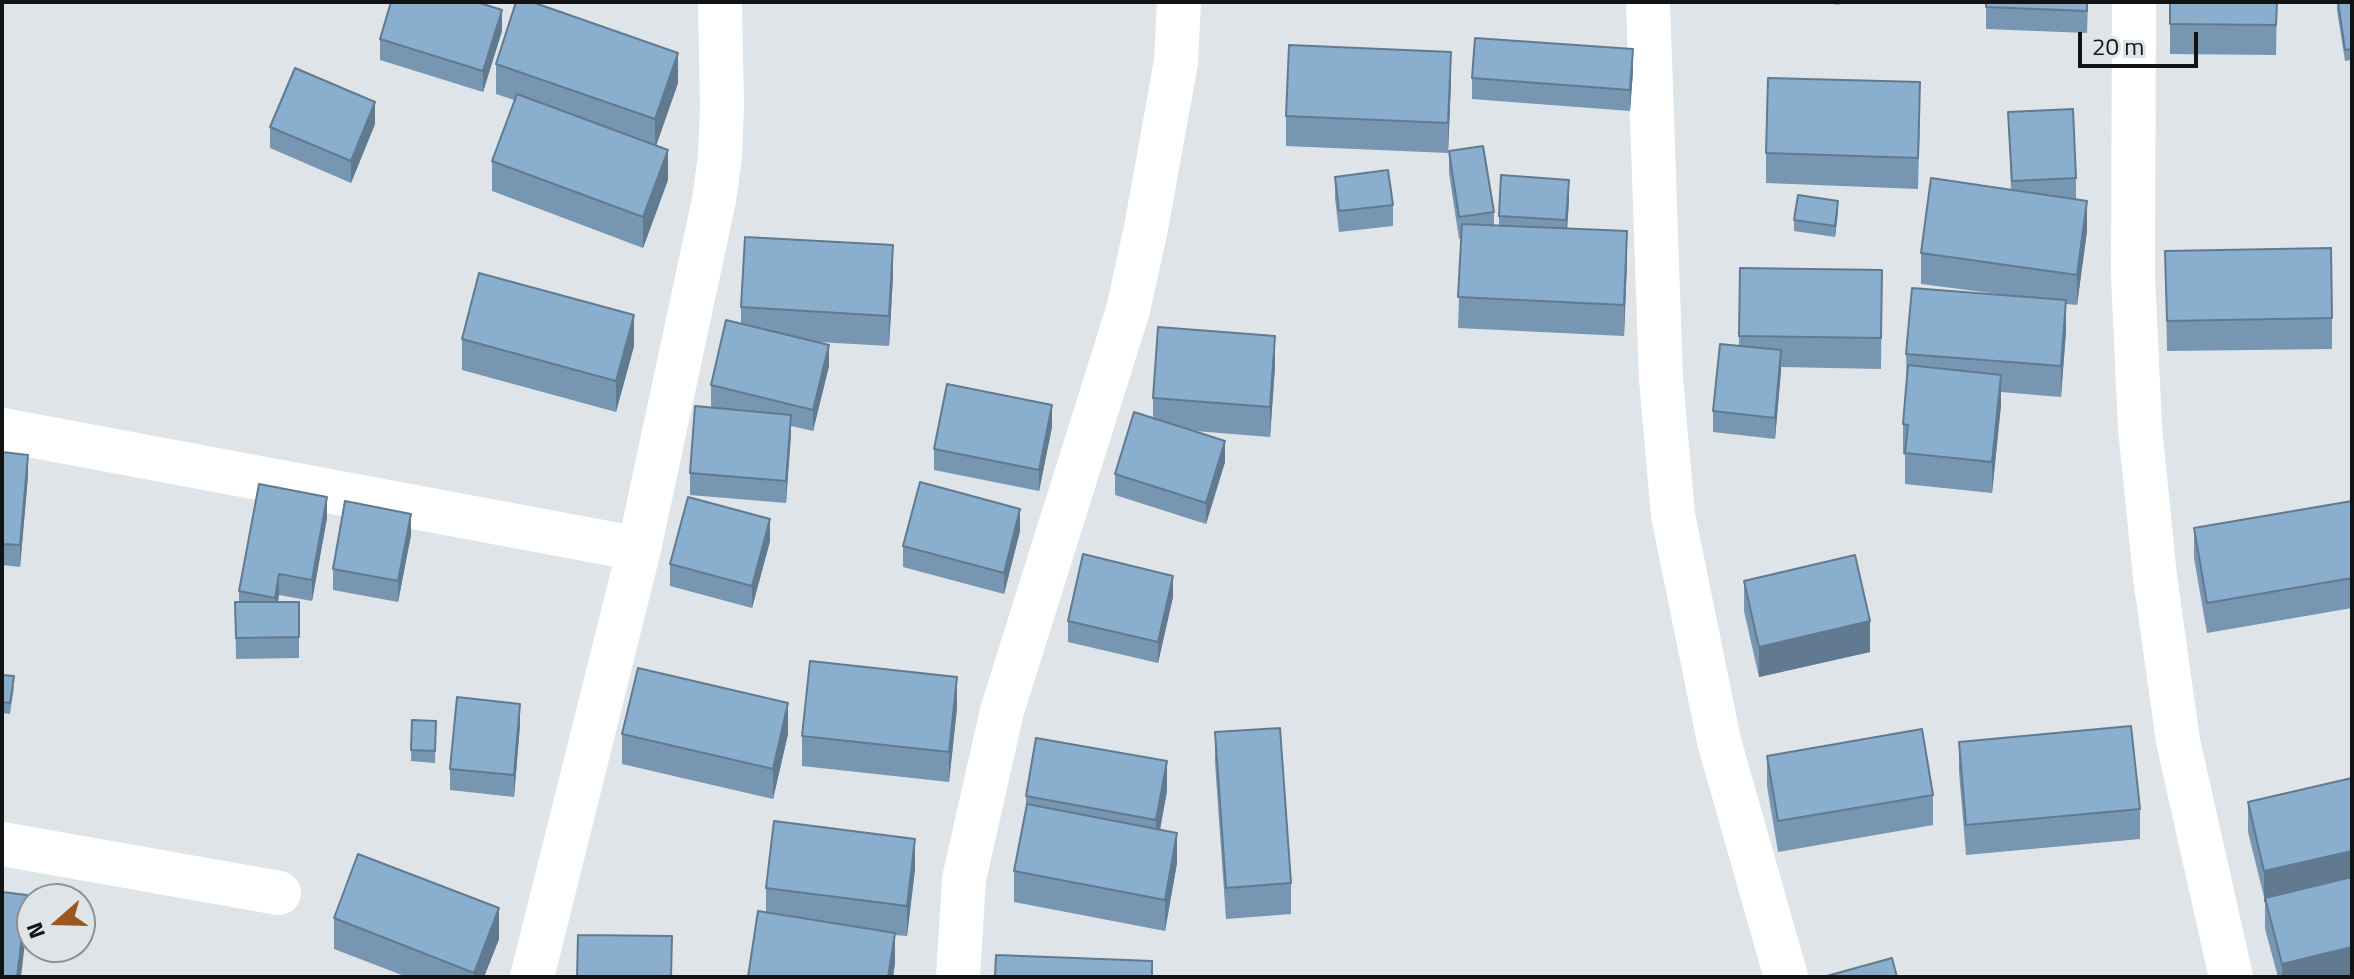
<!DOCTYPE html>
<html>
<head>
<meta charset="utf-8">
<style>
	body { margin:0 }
	#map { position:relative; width:2354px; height:979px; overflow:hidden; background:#dfe4e8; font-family:"Titillium Web",sans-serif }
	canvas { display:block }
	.frame { position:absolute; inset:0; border:4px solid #121315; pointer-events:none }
	.north { position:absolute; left:16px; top:883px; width:80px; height:80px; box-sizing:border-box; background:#dfe4e8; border:2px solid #8d9094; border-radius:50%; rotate:250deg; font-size:22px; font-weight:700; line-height:32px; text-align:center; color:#121315 }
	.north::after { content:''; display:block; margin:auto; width:28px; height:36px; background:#995822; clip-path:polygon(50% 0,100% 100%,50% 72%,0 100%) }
	.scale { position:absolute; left:2078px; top:32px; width:120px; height:36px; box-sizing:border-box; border:4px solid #121315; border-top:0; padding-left:10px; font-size:24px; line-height:28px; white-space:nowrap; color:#121315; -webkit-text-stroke:6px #dfe4e8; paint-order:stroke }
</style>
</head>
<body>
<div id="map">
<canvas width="2354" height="979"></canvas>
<div class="frame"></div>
<div class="north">N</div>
<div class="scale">20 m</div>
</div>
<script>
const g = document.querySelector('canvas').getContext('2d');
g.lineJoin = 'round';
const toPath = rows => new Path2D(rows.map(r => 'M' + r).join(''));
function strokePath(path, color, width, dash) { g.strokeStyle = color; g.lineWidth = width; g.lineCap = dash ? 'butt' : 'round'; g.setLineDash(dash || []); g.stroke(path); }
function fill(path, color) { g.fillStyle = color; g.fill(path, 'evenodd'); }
strokePath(toPath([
	[1648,2,1661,379,1673,515,1719,741,1786,977],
	[2134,2,2133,275,2140,428,2155,577,2178,741,2231,977],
	[2,430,639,549],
	[2,844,279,893],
	[532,977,639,549,714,200,720,157,722,105,720,2],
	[958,977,964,879,1002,711,1128,310,1146,228,1176,62,1179,2]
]), '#fff', 44);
fill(toPath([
	[1820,2,1839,2,1839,5],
	[1986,2,2088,2,2087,33,1986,29],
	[2170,2,2277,2,2276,55,2170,54],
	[2337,2,2352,2,2352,60,2345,61,2337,10],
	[502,31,483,92,380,60,380,39],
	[496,64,678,83,656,146,668,180,643,248,492,191,492,161,514,100,496,94],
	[1633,71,1630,111,1472,99,1472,78],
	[1451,82,1448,153,1286,146,1286,116],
	[2008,112,2076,178,2076,199,2087,231,2077,305,2066,304,2066,331,2061,397,2001,392,2001,405,1992,493,1905,484,1905,455,1903,454,1903,424,1907,384,1906,354,2006,295,1921,284,1921,253,2011,190],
	[1920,113,1918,189,1766,183,1766,153],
	[375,124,351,183,270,148,270,127],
	[1449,151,1494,212,1494,225,1499,226,1499,216,1569,201,1567,229,1627,262,1624,336,1458,328,1461,238,1459,239,1449,173],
	[1335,177,1393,205,1393,226,1339,232,1335,198],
	[1838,212,1835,237,1794,231,1794,220],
	[2165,251,2332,318,2332,349,2167,351],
	[1740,268,1882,270,1881,369,1781,367,1775,439,1713,432,1713,411,1739,346],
	[893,276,889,346,818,342,829,366,813,431,791,426,786,503,690,495,690,473,717,408,711,407,711,385,741,324,741,307],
	[462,339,634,346,616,412,462,370],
	[1275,366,1270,437,1195,431,1225,462,1206,524,1115,495,1115,474,1153,418,1153,398],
	[1052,427,1039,491,934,470,934,449],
	[2,452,28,476,20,567,2,565],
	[2352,501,2352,608,2207,633,2194,558,2194,528],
	[327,518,312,601,279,595,278,602,299,602,299,658,236,659,235,602,239,602,239,591],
	[1020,531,1004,594,903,567,903,546],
	[411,535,398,602,333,590,333,569],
	[770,541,752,608,670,586,670,564],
	[1744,581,1870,652,1759,677,1744,611],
	[1173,597,1158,663,1068,642,1068,621],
	[2,675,14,687,10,714,2,713],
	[957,708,949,782,802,766,802,736],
	[412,720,436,721,435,763,411,761],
	[520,725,514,797,450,790,450,769],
	[1215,732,1291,883,1291,914,1226,919,1215,763],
	[622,734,788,734,773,799,622,764],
	[1959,742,2140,809,2140,839,1966,855,1959,772],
	[1767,756,1933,795,1933,825,1778,852,1767,786],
	[1167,791,1160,830,1177,863,1165,931,1014,902,1014,871,1026,807,1026,796],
	[2248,802,2352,977,2278,977,2265,929,2265,901,2248,832],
	[915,869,907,936,895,935,895,963,893,977,748,977,766,912,766,888],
	[334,918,499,939,484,977,407,977,334,949]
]), '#7796b1');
fill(toPath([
	[502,10,502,31,483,92,483,71],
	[1633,49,1633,71,1630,111,1630,90],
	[1451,52,1451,82,1448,153,1448,123],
	[678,53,678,83,655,149,655,119],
	[375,102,375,124,351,183,351,161],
	[668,150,668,180,643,248,643,217],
	[1569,180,1569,201,1566,242,1566,220],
	[1838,201,1838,212,1835,237,1835,226],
	[2087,201,2087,231,2077,305,2077,275],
	[1627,231,1627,262,1624,336,1624,305],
	[893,245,893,276,889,346,889,316],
	[2066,300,2066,331,2061,397,2061,366],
	[634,315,634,346,616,412,616,381],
	[1275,336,1275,366,1270,437,1270,407],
	[829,345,829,366,813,431,813,410],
	[1781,350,1781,372,1775,439,1775,418],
	[2001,375,2001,405,1992,493,1992,462],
	[1052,405,1052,427,1039,491,1039,470],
	[791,415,791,436,786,503,786,481],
	[1225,441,1225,462,1206,524,1206,503],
	[28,455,28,476,20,567,20,545],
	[327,497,327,518,312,601,312,580],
	[1020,509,1020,531,1004,594,1004,573],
	[411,514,411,535,398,602,398,581],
	[770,519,770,541,752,608,752,586],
	[279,574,279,595,275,619,275,598],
	[1173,576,1173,597,1158,663,1158,642],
	[1870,621,1870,652,1759,677,1759,647],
	[957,677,957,708,949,782,949,752],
	[788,703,788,734,773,799,773,769],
	[520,704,520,725,514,797,514,775],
	[1167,761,1167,791,1156,850,1156,820],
	[1177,833,1177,863,1165,931,1165,900],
	[915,839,915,869,907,936,907,906],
	[2352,851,2352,881,2264,902,2264,871],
	[27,895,27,925,21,977,17,977],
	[499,908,499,939,484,977,474,977,474,973],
	[895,933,895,963,893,977,888,977],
	[2352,947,2352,977,2282,977,2282,964]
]), '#617a90');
const building = toPath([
	[391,2,477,2,502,10,483,71,380,39,391,2],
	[516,2,532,2,678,53,655,119,496,64,516,2],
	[1986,2,2087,2,2087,11,1986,7,1986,2],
	[2170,2,2277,2,2276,25,2170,24,2170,2],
	[2338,2,2352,2,2352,49,2345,50,2338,2],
	[1475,38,1633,49,1630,90,1472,78,1475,38],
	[1289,45,1451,52,1448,123,1286,116,1289,45],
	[295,68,375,102,351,161,270,127,295,68],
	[1768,78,1920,82,1918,158,1766,153,1768,78],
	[517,94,668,150,643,217,492,161,517,94],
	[2073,109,2076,178,2012,181,2008,112,2073,109],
	[1483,146,1494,212,1459,217,1449,151,1483,146],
	[1388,170,1393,205,1339,211,1335,177,1388,170],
	[1501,175,1569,180,1566,220,1499,216,1501,175],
	[1931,178,2087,201,2077,275,1921,253,1931,178],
	[1798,195,1838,201,1835,226,1794,220,1798,195],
	[1462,224,1627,231,1624,305,1458,297,1462,224],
	[745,237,893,245,889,316,741,307,745,237],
	[2331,248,2332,318,2167,321,2165,251,2331,248],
	[1740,268,1882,270,1881,338,1739,336,1740,268],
	[479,273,634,315,616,381,462,339,479,273],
	[1912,288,2066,300,2061,366,1906,354,1912,288],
	[726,320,829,345,813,410,711,385,726,320],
	[1158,327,1275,336,1270,407,1153,398,1158,327],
	[1720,344,1781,350,1775,418,1713,411,1720,344],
	[1908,365,2001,375,1992,462,1905,453,1908,425,1903,424,1908,365],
	[947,384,1052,405,1039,470,934,449,947,384],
	[695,406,791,415,786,481,690,473,695,406],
	[1134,412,1225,441,1206,503,1115,474,1134,412],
	[2,452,28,455,20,545,2,544,2,452],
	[920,482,1020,509,1004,573,903,546,920,482],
	[259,484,327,497,312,580,279,574,275,598,239,591,259,484],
	[688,497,770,519,752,586,670,564,688,497],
	[345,501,411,514,398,581,333,569,345,501],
	[2352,501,2352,578,2207,603,2194,528,2352,501],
	[1083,554,1173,576,1158,642,1068,621,1083,554],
	[1855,555,1870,621,1759,647,1744,581,1855,555],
	[235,602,299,602,299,637,236,638,235,602],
	[810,661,957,677,949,752,802,736,810,661],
	[638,668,788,703,773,769,622,734,638,668],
	[2,675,14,676,10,703,2,702,2,675],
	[457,697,520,704,514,775,450,769,457,697],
	[412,720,436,721,435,751,411,750,412,720],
	[2131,726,2140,809,1966,825,1959,742,2131,726],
	[1280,728,1291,883,1226,888,1215,732,1280,728],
	[1922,729,1933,795,1778,821,1767,756,1922,729],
	[1036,738,1167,761,1156,820,1026,796,1036,738],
	[2352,778,2352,851,2264,871,2248,802,2352,778],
	[1027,804,1177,833,1165,900,1014,871,1027,804],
	[774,821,915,839,907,906,766,888,774,821],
	[358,854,499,908,474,973,334,918,358,854],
	[2352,877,2352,947,2282,964,2265,898,2352,877],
	[2,892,27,895,17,977,2,977,2,892],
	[758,911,895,933,888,977,748,977,758,911],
	[578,935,672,936,671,977,577,977,578,935],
	[996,955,1152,961,1152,977,995,977,996,955],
	[1892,958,1897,977,1823,977,1892,958]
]);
fill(building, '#8aaece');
strokePath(building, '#617a90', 2);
</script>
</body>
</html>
